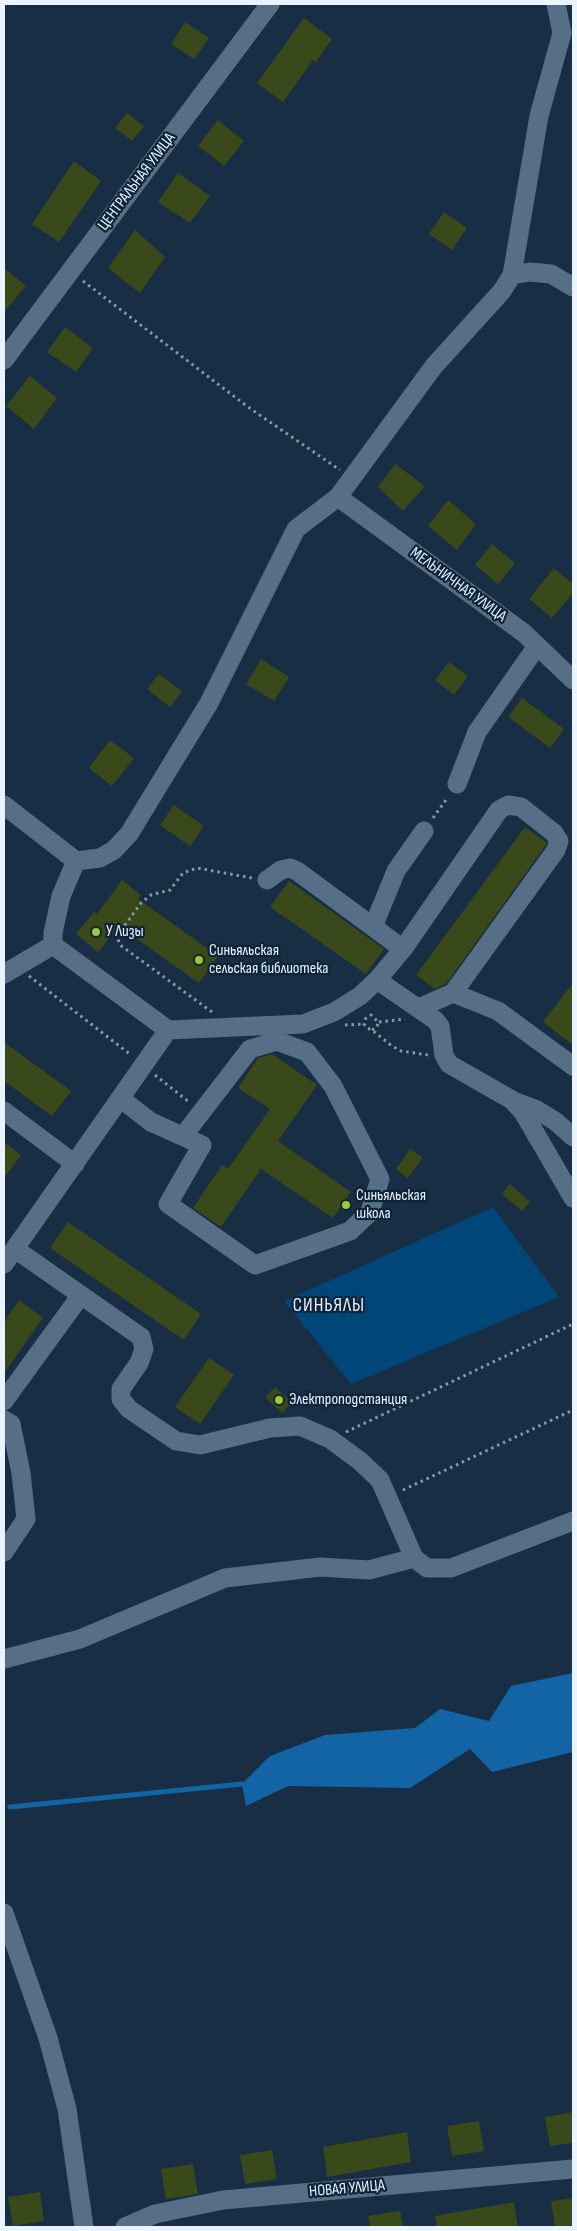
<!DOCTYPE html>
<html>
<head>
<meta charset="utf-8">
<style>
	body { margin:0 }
	#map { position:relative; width:577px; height:2231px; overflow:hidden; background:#182e44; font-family:"Sofia Sans Condensed",sans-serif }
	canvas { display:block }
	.frame { position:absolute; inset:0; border:5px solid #e9f4ff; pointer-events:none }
</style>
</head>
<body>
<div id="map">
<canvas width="577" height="2231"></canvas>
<div class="frame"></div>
</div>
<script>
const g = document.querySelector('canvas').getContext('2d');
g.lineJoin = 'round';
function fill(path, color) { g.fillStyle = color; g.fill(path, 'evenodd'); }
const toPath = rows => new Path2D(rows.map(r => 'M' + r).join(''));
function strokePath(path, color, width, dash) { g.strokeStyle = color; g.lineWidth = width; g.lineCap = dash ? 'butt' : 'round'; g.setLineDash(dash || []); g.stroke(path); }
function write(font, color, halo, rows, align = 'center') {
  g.font = font + ' "Sofia Sans Condensed",sans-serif'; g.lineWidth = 4.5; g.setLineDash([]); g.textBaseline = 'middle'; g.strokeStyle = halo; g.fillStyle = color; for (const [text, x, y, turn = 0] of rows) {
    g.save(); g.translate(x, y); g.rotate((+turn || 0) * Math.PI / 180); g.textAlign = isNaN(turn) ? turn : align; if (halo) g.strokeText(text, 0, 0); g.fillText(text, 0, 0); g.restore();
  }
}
fill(toPath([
	[493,1207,559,1297,351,1384,284,1301]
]), '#004679');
fill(toPath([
	[573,1673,573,1752,492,1772,470,1749,410,1788,288,1786,246,1806,242,1784,270,1756,325,1735,415,1728,440,1709,489,1721,511,1686]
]), '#1364a4');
strokePath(toPath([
	[10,1807,242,1784]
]), '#1364a4', 5);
fill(toPath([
	[304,18,332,39,316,62,313,60,283,102,257,83],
	[185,22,209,38,194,59,171,44],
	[127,113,144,126,132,141,115,128],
	[218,120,244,141,224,166,198,146],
	[74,161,101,181,59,242,32,224],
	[178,173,210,196,190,223,158,202],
	[444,212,467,228,452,250,429,234],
	[135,230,165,257,140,293,108,268],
	[4,268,26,286,4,312],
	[65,327,93,348,76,372,47,352],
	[30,376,57,398,34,429,6,406],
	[395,464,425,486,403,511,378,487],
	[448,500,476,524,457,550,428,526],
	[492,544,515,563,498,584,475,565],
	[554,568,573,584,573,593,552,618,529,599],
	[261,659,289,677,274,701,246,684],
	[449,662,468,676,454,695,435,680],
	[159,674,182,691,170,707,147,689],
	[522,698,564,729,550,748,508,717],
	[110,740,134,758,112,786,89,768],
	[174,805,204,826,190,846,160,825],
	[525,827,547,843,546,845,446,984,435,989,416,975],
	[122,880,141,895,138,899,218,956,199,983,119,926,98,952,76,934,94,912,97,914],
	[289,881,384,949,366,974,270,907],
	[573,983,573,1045,543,1022],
	[4,1042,71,1091,52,1116,4,1081],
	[272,1054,317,1085,278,1141,351,1192,333,1218,261,1169,221,1227,193,1208,222,1165,228,1169,270,1109,238,1088,258,1058],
	[4,1142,21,1155,4,1178],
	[410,1149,423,1158,408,1178,396,1169],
	[510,1184,530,1202,522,1211,502,1194],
	[68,1222,201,1314,184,1340,50,1248],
	[19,1300,43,1318,4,1373,4,1322],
	[209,1358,234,1375,200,1424,175,1407],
	[275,1387,292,1403,282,1413,265,1397],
	[573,2112,573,2143,550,2146,545,2117],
	[479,2121,484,2151,452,2156,447,2126],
	[407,2132,411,2162,327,2177,323,2147],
	[272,2150,277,2179,245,2184,240,2155],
	[193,2164,198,2194,166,2199,161,2169],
	[40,2192,44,2221,13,2226,8,2197],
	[573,2198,573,2227,555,2227,551,2201],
	[514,2202,518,2227,437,2227,435,2216],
	[400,2211,403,2227,370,2227,368,2216]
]), '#394919');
strokePath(toPath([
	[83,281,248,407,340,470],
	[433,818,448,797],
	[29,976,131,1055],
	[212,1012,120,945,117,936,141,903,151,895,170,890,183,873,197,868,252,878],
	[379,1022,405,1019],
	[345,1025,364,1024],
	[372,1030,377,1027,378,1022,371,1015,366,1018,364,1024,367,1028,372,1030,392,1046,401,1051,428,1055],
	[155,1075,189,1102],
	[346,1432,573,1324],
	[403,1490,573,1410]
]), '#8999a9', 3, [2.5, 4]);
strokePath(toPath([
	[512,275,530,272,551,274,573,287],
	[4,360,270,4],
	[338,497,524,633,573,680],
	[457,784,477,732,537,646],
	[4,805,76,861,100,858,114,850,129,834,209,703,296,529,338,497,434,366,502,291,512,275,539,116,562,33,556,4],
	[76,861,61,896,53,933,53,945,168,1030,303,1024,334,1012,360,996,377,980,403,949,499,810,508,805,521,807,554,833,559,841,556,850,453,993],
	[267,880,281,870,290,868,297,871,403,949],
	[373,927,396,871,424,831],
	[4,974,53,945],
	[377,980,435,1020,440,1026,444,1055,449,1064,512,1100,523,1112,573,1198],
	[419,1008,453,993,498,1011,573,1066],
	[120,1098,151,1122,202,1145,168,1204,255,1265,350,1231,370,1212,380,1179,333,1086,307,1052,277,1041,250,1049,183,1136],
	[513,1101,537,1110,555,1121,573,1137],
	[4,1111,75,1164],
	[15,1249,141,1337,144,1349,139,1363,121,1389,121,1399,129,1409,176,1441,200,1445,270,1428,300,1426,330,1439,360,1461,380,1480,414,1558,427,1568,451,1568,573,1521],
	[4,1264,168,1030],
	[4,1401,81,1295],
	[4,1420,11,1424,21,1473,26,1519,4,1552],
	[4,1659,80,1639,225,1578,320,1567,369,1570,414,1558],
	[4,1913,48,2038,67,2109,84,2227],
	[125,2227,155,2214,223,2200,573,2169]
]), '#566f87', 19);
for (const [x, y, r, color] of [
	[96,932,5,"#9cca32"],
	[199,960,5,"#9cca32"],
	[346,1205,5,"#9cca32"],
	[279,1400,5,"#9cca32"]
]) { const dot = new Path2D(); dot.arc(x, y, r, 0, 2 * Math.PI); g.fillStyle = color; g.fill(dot); strokePath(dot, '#0e2439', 2); }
write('16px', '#e9f4ff', '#0e2439', [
	["ЦЕНТРАЛЬНАЯ УЛИЦА",137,182,-53],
	["МЕЛЬНИЧНАЯ УЛИЦА",458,585,36],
	["НОВАЯ УЛИЦА",347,2189,-5]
]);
write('16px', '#e9f4ff', '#0e2439', [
	["У Лизы",106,932],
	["Синьяльская",209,951],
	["сельская библиотека",209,969],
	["Синьяльская",356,1196],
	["школа",356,1214],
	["Электроподстанция",289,1400]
], 'left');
g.letterSpacing = '1px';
write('19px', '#e9f4ff', '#0e2439', [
	["СИНЬЯЛЫ",329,1306]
]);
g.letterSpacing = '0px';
</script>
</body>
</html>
